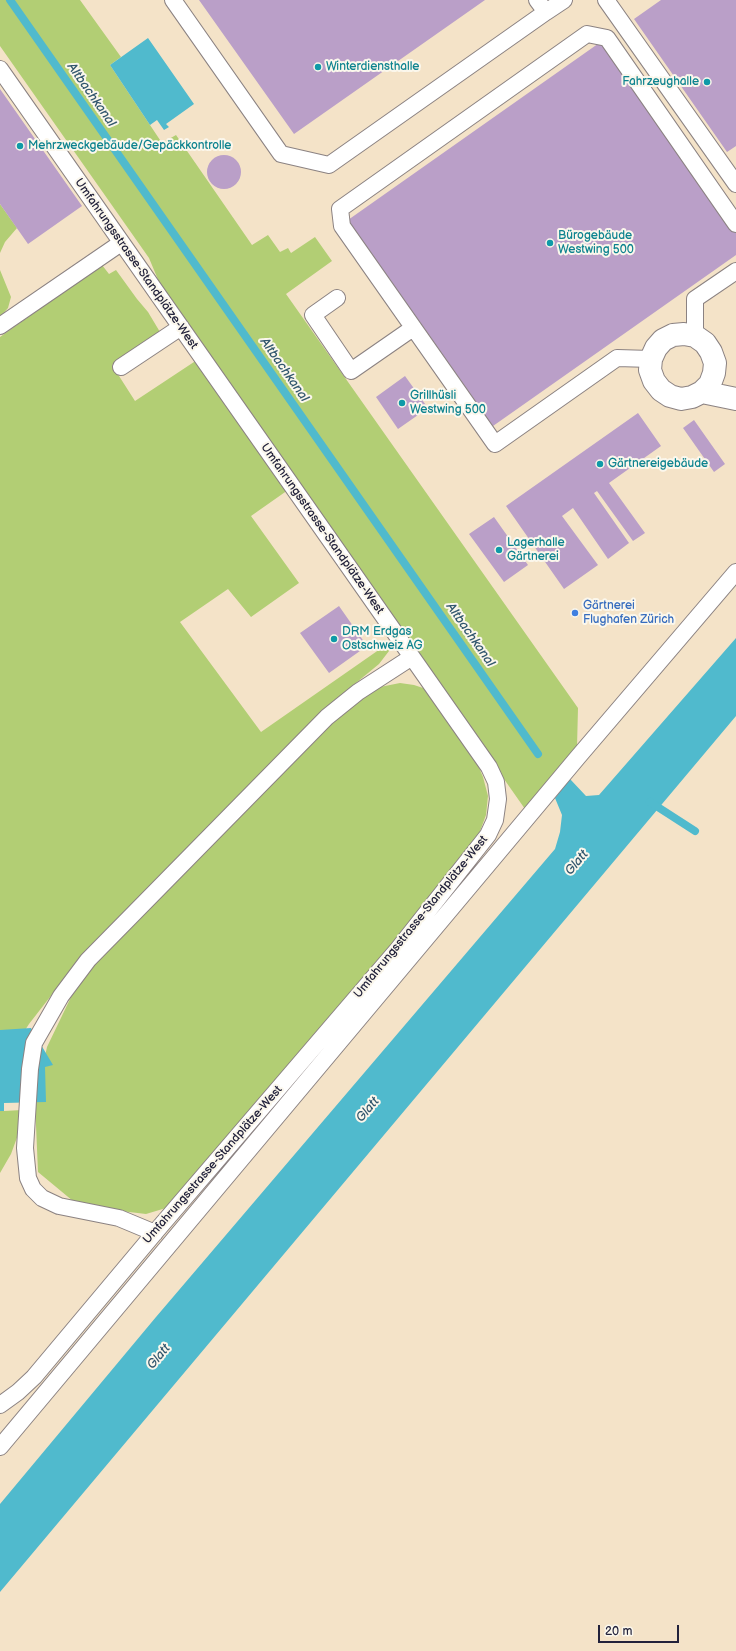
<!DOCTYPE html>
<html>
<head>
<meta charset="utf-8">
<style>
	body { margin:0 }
	#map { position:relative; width:736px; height:1651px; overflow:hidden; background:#f4e3c8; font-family:"Balsamiq Sans",sans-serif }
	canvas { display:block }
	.scale { position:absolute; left:598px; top:1625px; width:81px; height:18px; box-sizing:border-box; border:2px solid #22223b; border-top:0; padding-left:5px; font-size:12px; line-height:14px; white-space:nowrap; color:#22223b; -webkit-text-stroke:3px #fbf7ec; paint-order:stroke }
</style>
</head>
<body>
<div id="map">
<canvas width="736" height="1651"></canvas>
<div class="scale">20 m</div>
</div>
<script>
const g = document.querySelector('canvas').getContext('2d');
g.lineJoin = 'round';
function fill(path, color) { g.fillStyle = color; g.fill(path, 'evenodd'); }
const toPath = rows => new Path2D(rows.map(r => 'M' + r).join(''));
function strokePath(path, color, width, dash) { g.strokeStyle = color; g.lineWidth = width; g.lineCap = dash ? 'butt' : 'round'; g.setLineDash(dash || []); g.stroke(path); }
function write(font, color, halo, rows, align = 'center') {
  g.font = font + ' "Balsamiq Sans",sans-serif'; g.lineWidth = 4; g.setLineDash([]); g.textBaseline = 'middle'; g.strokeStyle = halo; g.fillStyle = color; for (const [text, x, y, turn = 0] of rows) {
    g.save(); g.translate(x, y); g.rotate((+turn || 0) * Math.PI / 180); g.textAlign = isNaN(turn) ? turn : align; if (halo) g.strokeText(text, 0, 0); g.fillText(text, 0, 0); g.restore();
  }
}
fill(toPath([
	[0,0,80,0,121,57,110,65,162,143,176,135,252,245,268,235,280,252,288,248,291,253,315,237,332,261,286,294,578,708,577,747,525,809,164,294,149,258,0,46],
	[0,204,17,228,5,242,0,253],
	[102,265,109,274,116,270,137,299,148,312,160,332,112,365,135,401,197,360,288,490,251,516,299,583,251,617,228,589,180,622,261,732,393,640,389,651,379,664,328,706,78,961,29,1024,18,1041,4,1094,4,1111,22,1110,19,1132,11,1154,0,1173,0,337],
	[0,270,11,297,8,308,0,317],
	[400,683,414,685,426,689,475,758,483,777,488,796,486,815,479,834,453,871,181,1193,166,1208,146,1214,79,1206,38,1172,35,1102,47,1047,71,997,94,964,344,711,380,687]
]), '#b2ce74');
fill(toPath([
	[148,38,194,104,166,124,169,127,164,130,157,120,150,125,110,65],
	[736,638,736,716,0,1592,0,1504,156,1317,555,849,560,832,562,815,555,798,570,779,586,796,599,795],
	[31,1028,53,1065,45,1067,46,1102,4,1103,4,1111,0,1111,0,1030]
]), '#50bacd');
strokePath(toPath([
	[10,0,538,754],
	[650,802,695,831]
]), '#50bacd', 8);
fill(toPath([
	[199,0,485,0,294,134],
	[661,0,736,0,736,146,727,152,634,19],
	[602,41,736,232,736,255,493,426,348,220],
	[0,89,82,206,28,244,0,204],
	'207 172a17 17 0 1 1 34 0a17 17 0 1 1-34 0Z',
	[405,376,428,408,398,429,376,397],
	[638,413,661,446,609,483,645,533,633,541,597,491,594,493,629,543,608,559,573,508,562,516,598,565,564,589,506,506],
	[694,420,725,464,714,472,683,428],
	[494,517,528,565,504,582,469,534],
	[339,606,367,646,329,673,300,633]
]), '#ba9fc8');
const lane = toPath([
	[173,0,281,154,329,165,546,12],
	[537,0,546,12,564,0],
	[606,0,736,184],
	[0,69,489,767,496,782,498,799,495,820,488,835,398,949,158,1229,34,1377,18,1392,0,1405],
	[337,298,313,315,351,371,413,328],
	[0,326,121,243],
	[695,336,695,299,736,271],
	[651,359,617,358,495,444,342,226,340,209,587,34,607,38,736,224],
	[121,367,181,327],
	[155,1233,119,1218,59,1206,42,1198,33,1189,28,1178,25,1148,30,1069,34,1043,61,996,88,960,327,717,358,692,412,657],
	[0,1447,578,757,736,572]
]);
const street = toPath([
	[702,392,710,384,714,373,715,363,711,352,705,343,695,336,684,334,673,335,663,340,656,348,651,359,650,370,654,381,661,390,670,396,681,399,692,397,702,392,736,399]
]);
strokePath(lane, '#8b8282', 18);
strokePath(street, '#8b8282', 24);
strokePath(lane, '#fff', 16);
strokePath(street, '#fff', 22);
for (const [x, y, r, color] of [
	[318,67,4,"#0f9aa8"],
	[707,82,4,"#0f9aa8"],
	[20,146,4,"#0f9aa8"],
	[550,243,4,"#0f9aa8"],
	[402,403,4,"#0f9aa8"],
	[600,464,4,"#0f9aa8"],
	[499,550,4,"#0f9aa8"],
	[575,613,4,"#3f7fe0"],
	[334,639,4,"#0f9aa8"]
]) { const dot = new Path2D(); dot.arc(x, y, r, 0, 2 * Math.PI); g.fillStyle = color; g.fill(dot); strokePath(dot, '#fbf7ec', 1.5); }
write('12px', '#0d838f', '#fbf7ec', [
	["Winterdiensthalle",326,67],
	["Fahrzeughalle",699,82,"right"],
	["Mehrzweckgebäude/Gepäckkontrolle",28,146],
	["Bürogebäude",558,236],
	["Westwing 500",558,250],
	["Grillhüsli",410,396],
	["Westwing 500",410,410],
	["Gärtnereigebäude",608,464],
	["Lagerhalle",507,543],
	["Gärtnerei",507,557],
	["DRM Erdgas",342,632],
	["Ostschweiz AG",342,646]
], 'left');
write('12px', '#22223b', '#fbf7ec', [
	["Umfahrungsstrasse-Standplätze-West",136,264,55],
	["Umfahrungsstrasse-Standplätze-West",322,529,55],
	["Umfahrungsstrasse-Standplätze-West",421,917,-51],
	["Umfahrungsstrasse-Standplätze-West",213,1165,-49]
]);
write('12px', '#366cbe', '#fbf7ec', [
	["Gärtnerei",583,606],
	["Flughafen Zürich",583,620]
], 'left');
write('italic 13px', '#32576e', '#fbf7ec', [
	["Altbachkanal",91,95,55],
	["Altbachkanal",284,370,55],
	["Altbachkanal",470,635,55],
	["Glatt",577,863,-50],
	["Glatt",368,1110,-50],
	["Glatt",159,1357,-50]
]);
</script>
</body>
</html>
